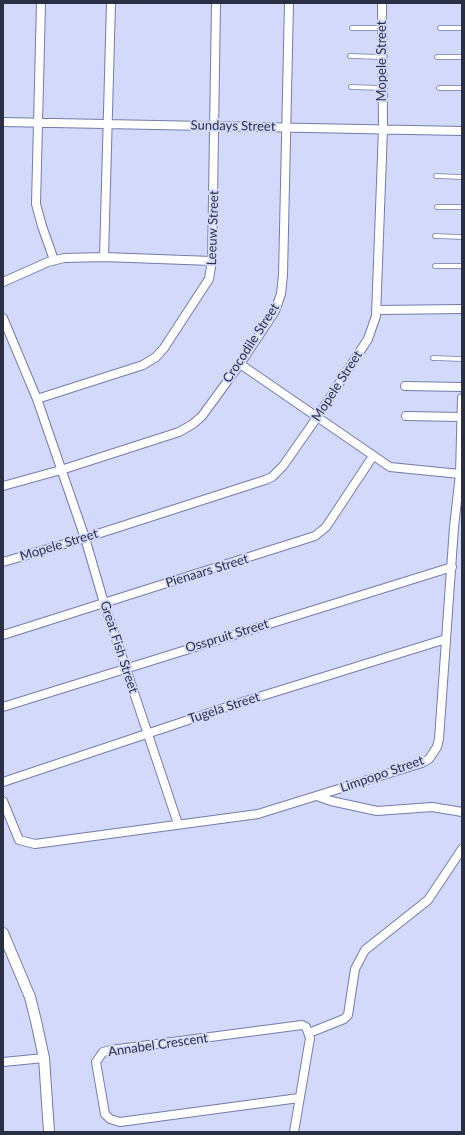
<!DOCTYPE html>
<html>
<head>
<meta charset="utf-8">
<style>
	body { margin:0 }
	#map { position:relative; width:465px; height:1135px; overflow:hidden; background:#d3d9fa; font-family:Lato,sans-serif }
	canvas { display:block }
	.frame { position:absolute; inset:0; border:4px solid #2b2f44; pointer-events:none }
</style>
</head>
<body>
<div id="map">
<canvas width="465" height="1135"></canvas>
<div class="frame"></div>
</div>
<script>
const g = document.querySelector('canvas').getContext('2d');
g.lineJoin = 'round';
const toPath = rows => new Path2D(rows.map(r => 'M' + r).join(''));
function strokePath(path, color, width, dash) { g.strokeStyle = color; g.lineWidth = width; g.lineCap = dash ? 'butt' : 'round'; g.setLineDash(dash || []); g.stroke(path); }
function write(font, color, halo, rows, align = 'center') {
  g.font = font + ' Lato,sans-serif'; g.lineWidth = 4; g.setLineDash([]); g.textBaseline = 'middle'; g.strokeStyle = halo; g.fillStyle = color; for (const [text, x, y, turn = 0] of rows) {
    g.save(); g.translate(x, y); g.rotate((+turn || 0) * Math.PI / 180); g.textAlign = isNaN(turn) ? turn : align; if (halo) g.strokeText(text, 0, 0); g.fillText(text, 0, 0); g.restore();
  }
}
const service = toPath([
	[352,28,382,28],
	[440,28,462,28],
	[350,56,382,57],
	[437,57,462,57],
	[351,87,382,88],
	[439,88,462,88],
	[436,176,462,177],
	[437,207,462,207],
	[435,236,462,237],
	[435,266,462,266],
	[433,358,462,359]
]);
const minor = toPath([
	[41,3,36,204,42,226,54,260],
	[3,122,462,131],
	[104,257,111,3],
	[3,282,48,262,64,258,104,257,212,261],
	[377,310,462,309],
	[3,318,37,399,85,538,104,603,178,824],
	[240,364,390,467,460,474],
	[405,386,462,387],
	[37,399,143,365,156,357,164,348,209,279,212,261,216,3],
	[406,416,461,417],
	[3,486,61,470,179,432,193,424,202,416,240,364,275,311,281,294,283,275,289,3],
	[3,562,85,538,265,480,272,477,283,466,318,416,368,339,376,316,383,129,382,3],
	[3,635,315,536,326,527,373,456],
	[3,707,452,567],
	[3,782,236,704,446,639],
	[317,796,331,801,377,811,432,807,462,812],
	[3,801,19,840,35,844,258,814,422,763,429,759,437,747,439,739,454,527,460,474,462,398],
	[309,1033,344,1019,348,1015,355,969,365,950,428,900,462,849],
	[3,1062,44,1058],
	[294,1132,310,1038,306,1027,302,1025,111,1050,103,1052,96,1062,105,1114,110,1119,120,1122,299,1098]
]);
const tertiary = toPath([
	[3,933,30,997,36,1021,44,1058,49,1132]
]);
strokePath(service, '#737cad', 5.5);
strokePath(minor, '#737cad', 10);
strokePath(tertiary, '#737cad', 12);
strokePath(service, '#fff', 4);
strokePath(minor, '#fff', 8);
strokePath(tertiary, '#fff', 10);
write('13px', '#2b2f44', '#d3d9fa', [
	["Mopele Street",382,61,-90],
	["Sundays Street",233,126,1],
	["Leeuw Street",213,228,-88],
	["Crocodile Street",251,343,-57],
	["Mopele Street",337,386,-57],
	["Mopele Street",59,545,-17],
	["Pienaars Street",207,571,-17],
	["Osspruit Street",227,636,-17],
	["Great Fish Street",119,647,72],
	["Tugela Street",224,708,-18],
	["Limpopo Street",382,774,-19],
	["Annabel Crescent",158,1045,-8]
]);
</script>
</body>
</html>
